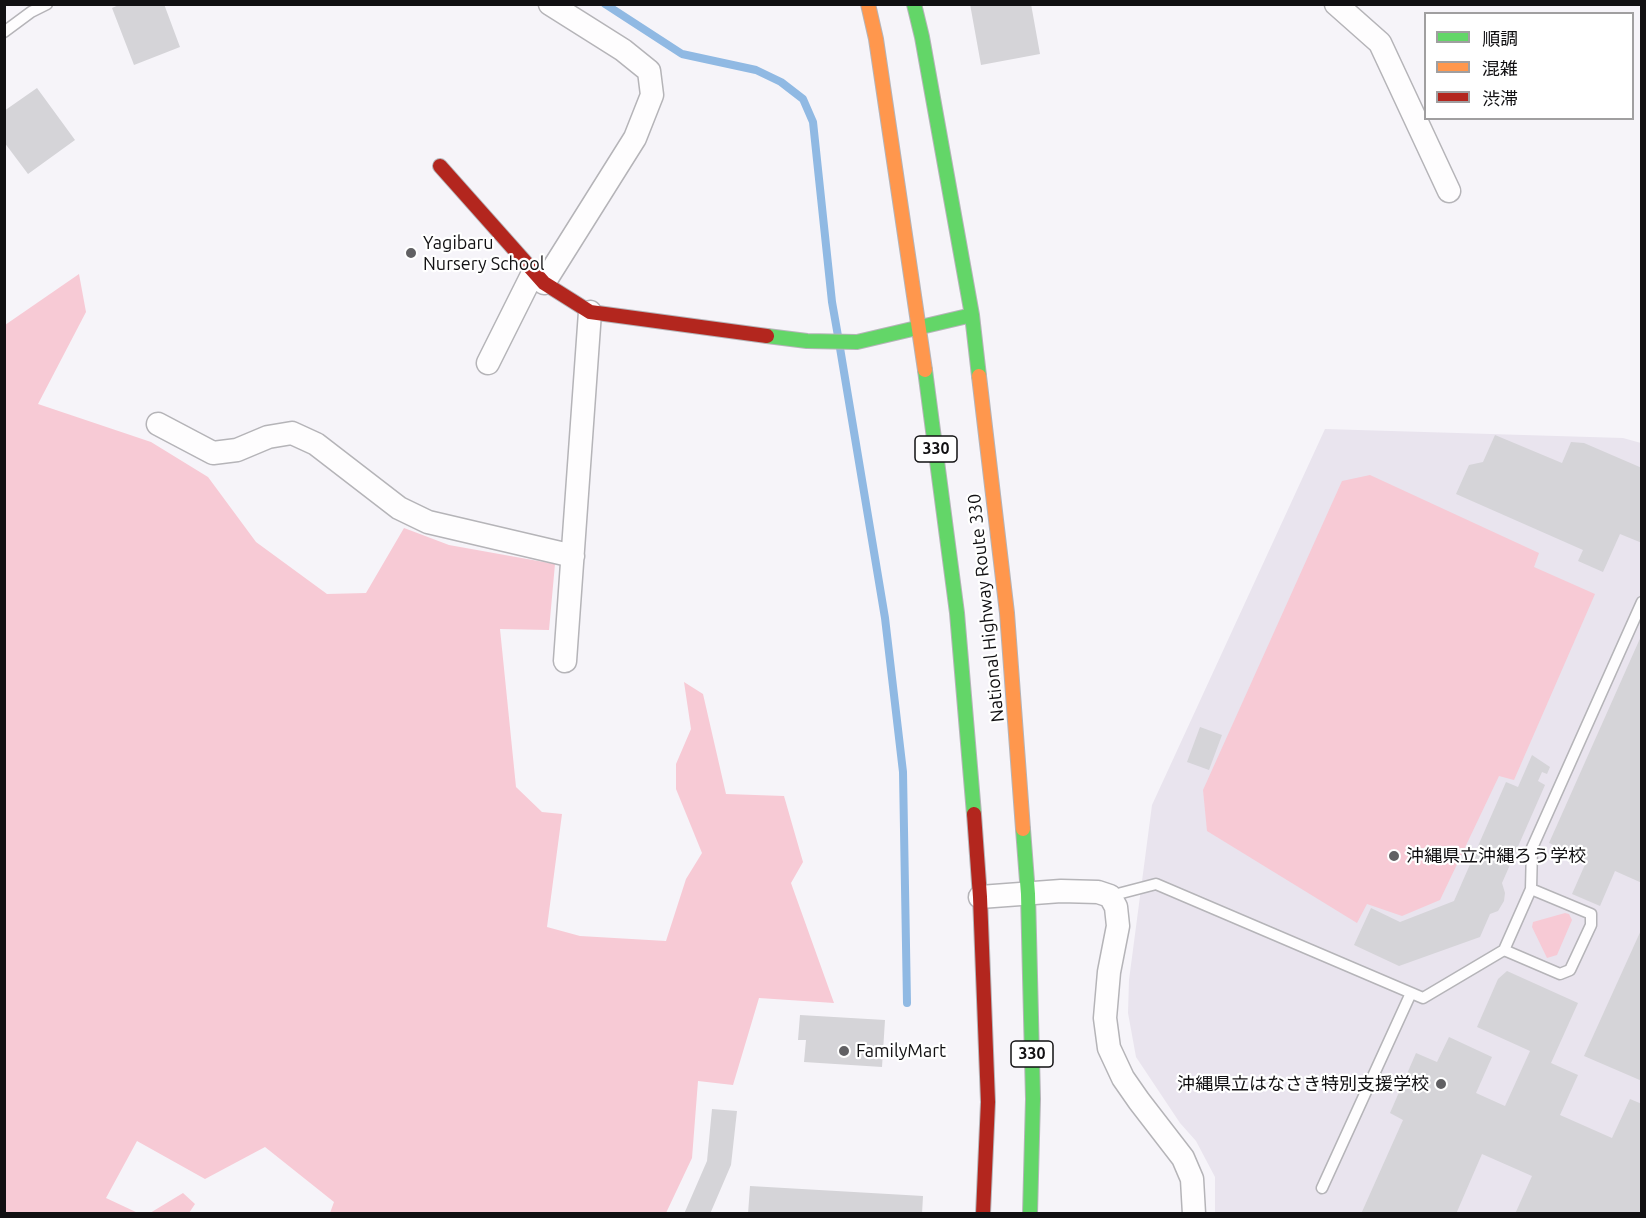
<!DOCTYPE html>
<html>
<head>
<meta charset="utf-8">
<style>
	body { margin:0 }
	#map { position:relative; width:1646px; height:1218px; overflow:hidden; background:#f6f4f9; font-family:Ubuntu,"Noto Sans JP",sans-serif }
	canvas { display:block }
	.frame { position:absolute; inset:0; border:6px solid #111012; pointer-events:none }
	.legend { position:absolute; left:1424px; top:12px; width:210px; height:108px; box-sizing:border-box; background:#fff; border:2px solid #a09fa0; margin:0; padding:8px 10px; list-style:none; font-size:18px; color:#111012 }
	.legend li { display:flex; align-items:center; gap:12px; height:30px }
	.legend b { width:30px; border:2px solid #a09fa0 }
</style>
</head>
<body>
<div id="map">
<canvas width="1646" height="1218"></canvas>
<div class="frame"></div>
<ul class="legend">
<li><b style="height:8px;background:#63d668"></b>順調</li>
<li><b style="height:8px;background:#ff974d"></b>混雑</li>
<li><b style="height:8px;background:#b3261e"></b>渋滞</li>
</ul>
</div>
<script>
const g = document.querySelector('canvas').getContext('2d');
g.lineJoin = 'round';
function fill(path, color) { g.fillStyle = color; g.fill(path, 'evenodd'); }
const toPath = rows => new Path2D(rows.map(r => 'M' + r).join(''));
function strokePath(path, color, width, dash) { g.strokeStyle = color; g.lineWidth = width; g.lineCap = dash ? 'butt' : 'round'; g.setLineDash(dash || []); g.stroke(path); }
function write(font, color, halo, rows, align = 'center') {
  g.font = font + ' Ubuntu,"Noto Sans JP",sans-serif'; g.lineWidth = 4.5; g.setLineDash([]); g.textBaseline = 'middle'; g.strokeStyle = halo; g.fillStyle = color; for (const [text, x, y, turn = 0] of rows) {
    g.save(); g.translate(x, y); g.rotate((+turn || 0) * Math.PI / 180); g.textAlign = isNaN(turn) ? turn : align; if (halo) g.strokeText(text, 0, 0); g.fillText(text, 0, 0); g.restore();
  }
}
fill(toPath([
	[1325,429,1623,438,1641,443,1641,1213,1215,1213,1215,1177,1196,1141,1180,1123,1136,1057,1128,1013,1129,980,1152,805]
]), '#e9e4ee');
fill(toPath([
	[79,274,86,312,38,404,151,442,208,477,256,542,327,594,366,593,404,528,449,545,555,564,549,630,500,629,516,787,542,812,562,814,547,927,580,936,666,941,686,879,702,853,676,789,676,764,691,729,684,682,703,694,726,794,784,796,803,862,791,883,834,1003,759,998,733,1085,698,1081,692,1158,666,1213,330,1213,334,1202,265,1147,205,1179,137,1141,106,1198,138,1213,5,1213,5,325],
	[1370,475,1539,553,1534,567,1595,594,1514,780,1499,776,1440,900,1402,916,1367,904,1357,923,1207,831,1203,790,1342,481],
	[1565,913,1569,914,1572,920,1557,955,1547,958,1532,927,1533,922],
	[183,1193,195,1204,189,1213,150,1213]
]), '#f7cad5');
strokePath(toPath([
	[605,4,682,54,756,70,781,82,803,99,813,122,832,302,838,336],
	[840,348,885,618,903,772,907,1003]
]), '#90b9e3', 8);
fill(toPath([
	[121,4,164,4,180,47,134,65,112,8],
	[970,4,1031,4,1040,54,981,65],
	[37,88,75,140,28,174,4,142,4,111],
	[1495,435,1562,463,1571,442,1584,443,1642,468,1642,543,1620,534,1603,572,1578,561,1583,550,1456,494,1469,465,1483,462],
	[1642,634,1642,883,1615,871,1600,906,1572,894,1587,860,1549,843],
	[1200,727,1222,735,1209,770,1187,762],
	[1532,755,1550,767,1547,774,1542,772,1538,781,1545,785,1502,883,1505,893,1504,901,1498,911,1490,914,1480,937,1399,966,1354,945,1371,908,1400,922,1454,901,1506,782,1518,787],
	[1642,928,1642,1081,1584,1056],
	[1507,971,1578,1003,1551,1063,1578,1075,1560,1115,1612,1138,1630,1099,1642,1104,1642,1207,1639,1214,1515,1214,1532,1176,1482,1154,1456,1214,1361,1214,1403,1120,1390,1113,1416,1053,1437,1062,1449,1037,1492,1057,1476,1093,1505,1106,1530,1051,1477,1027,1498,979],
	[800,1015,885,1020,882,1067,804,1062,806,1040,798,1040],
	[712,1109,737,1111,731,1165,710,1214,684,1214,707,1161],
	[750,1186,923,1196,922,1214,748,1214]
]), '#d5d4d8');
const lane = toPath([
	[4,32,31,12,47,4],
	[1531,889,1532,848,1642,602],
	[1110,896,1156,884,1423,998,1504,950,1531,889,1591,914,1591,925,1570,970,1560,974,1504,950],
	[1322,1188,1411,993]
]);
const street = toPath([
	[1336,4,1380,43,1449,191],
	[544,283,635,138,652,95,649,71,623,50,550,4],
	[488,363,534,271],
	[158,424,213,453,237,450,268,437,292,433,316,444,399,508,428,522,573,556],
	[565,661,590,312],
	[980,897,1061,891,1098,892,1110,896,1116,907,1118,926,1109,972,1105,1018,1109,1048,1123,1078,1139,1101,1183,1158,1192,1179,1194,1214]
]);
const fast = toPath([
	[914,4,922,37,972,315,979,376],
	[767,336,807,341,857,342,972,315],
	[925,370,957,613,974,814],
	[1023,829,1028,894,1033,1099,1030,1214]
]);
const slow = toPath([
	[868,4,876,39,925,370],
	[979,376,1007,613,1023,829]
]);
const jam = toPath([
	[440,166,544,283,590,312,767,336],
	[974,814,980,897,988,1102,983,1214]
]);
strokePath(lane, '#b5b4b8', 13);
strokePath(street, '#b5b4b8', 25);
strokePath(fast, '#b5b4b8', 16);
strokePath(slow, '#b5b4b8', 16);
strokePath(jam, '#b5b4b8', 16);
strokePath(lane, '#fefdfe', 10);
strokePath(street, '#fefdfe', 22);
strokePath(fast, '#63d668', 14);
strokePath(slow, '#ff974d', 14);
strokePath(jam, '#b3261e', 14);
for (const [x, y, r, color] of [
	[411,253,6,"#616063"],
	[1394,856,6,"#616063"],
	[844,1051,6,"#616063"],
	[1441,1084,6,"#616063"]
]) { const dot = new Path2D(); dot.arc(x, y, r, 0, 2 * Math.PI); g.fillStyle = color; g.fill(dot); strokePath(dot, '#fff', 2); }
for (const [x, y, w] of [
	[936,449,42],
	[1032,1054,42]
]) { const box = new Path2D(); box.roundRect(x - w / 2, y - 13, w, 26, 4.5); g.fillStyle = '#fff'; g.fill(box); strokePath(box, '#111012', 1.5); }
write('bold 16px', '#111012', null, [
	["330",936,449],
	["330",1032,1054]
]);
write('18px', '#111012', '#fff', [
	["Yagibaru",423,243],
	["Nursery School",423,264],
	["沖縄県立沖縄ろう学校",1406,856],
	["FamilyMart",856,1051],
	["沖縄県立はなさき特別支援学校",1429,1084,"right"]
], 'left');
write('18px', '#111012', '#fff', [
	["National Highway Route 330",986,608,-96]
]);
</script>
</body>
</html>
